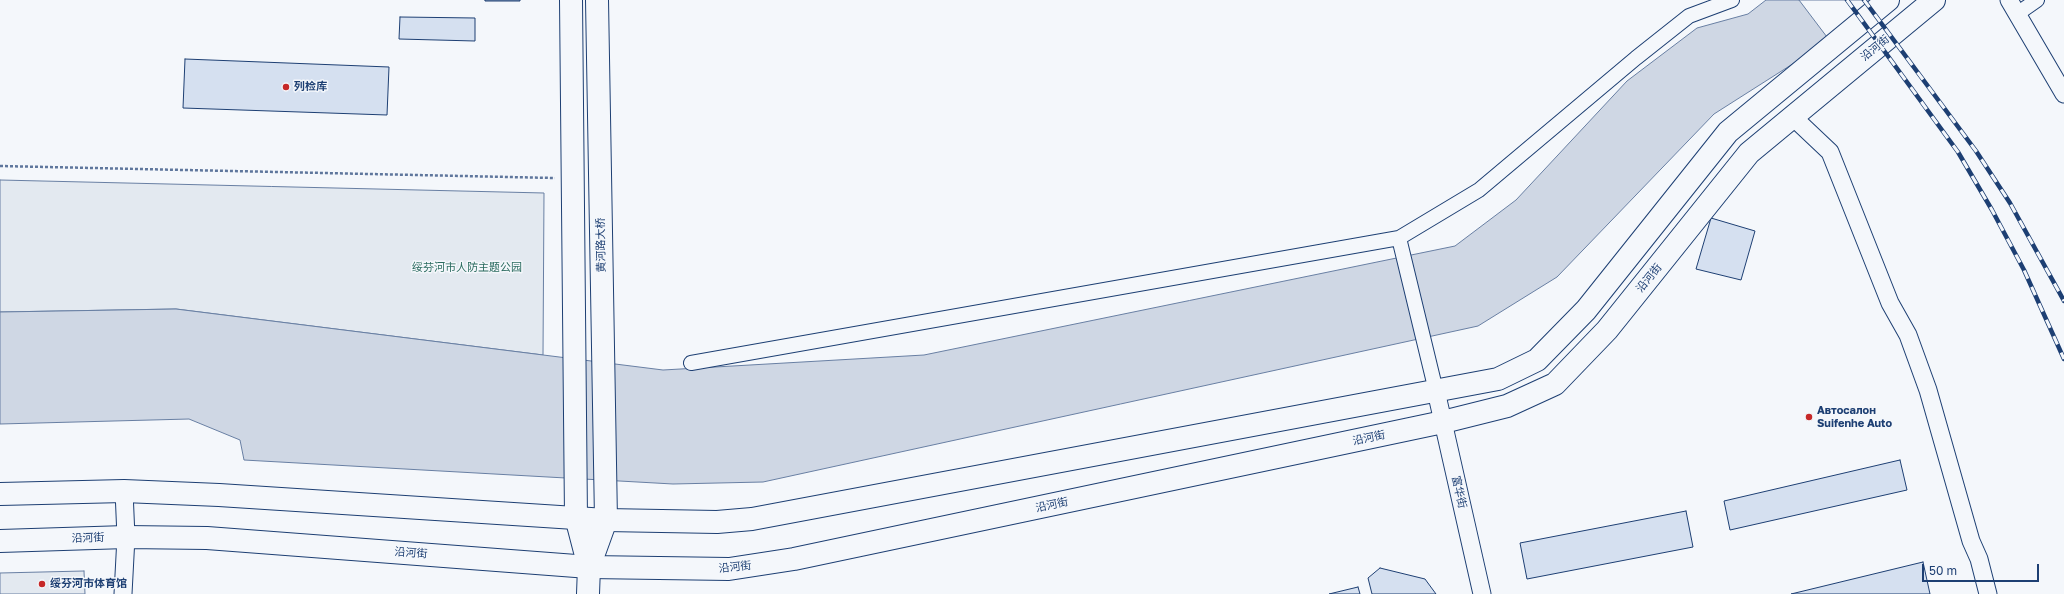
<!DOCTYPE html>
<html>
<head>
<meta charset="utf-8">
<style>
	body { margin:0 }
	#map { position:relative; width:2064px; height:594px; overflow:hidden; background:#f4f7fb; font-family:"Golos Text",sans-serif }
	canvas { display:block }
	.scale { position:absolute; left:1922px; top:564px; width:117px; height:18px; box-sizing:border-box; border:2px solid #1d3f73; border-top:0; padding-left:5px; font-size:12px; line-height:14px; white-space:nowrap; color:#1d3f73; -webkit-text-stroke:3px #f4f7fb; paint-order:stroke }
</style>
</head>
<body>
<div id="map">
<canvas width="2064" height="594"></canvas>
<div class="scale">50 m</div>
</div>
<script>
const g = document.querySelector('canvas').getContext('2d');
g.lineJoin = 'round';
function fill(path, color) { g.fillStyle = color; g.fill(path, 'evenodd'); }
const toPath = rows => new Path2D(rows.map(r => 'M' + r).join(''));
function strokePath(path, color, width, dash) { g.strokeStyle = color; g.lineWidth = width; g.lineCap = dash ? 'butt' : 'round'; g.setLineDash(dash || []); g.stroke(path); }
function write(font, color, halo, rows, align = 'center') {
  g.font = font + ' "Golos Text","Noto Sans SC",sans-serif'; g.lineWidth = 3; g.setLineDash([]); g.textBaseline = 'middle'; g.strokeStyle = halo; g.fillStyle = color; for (const [text, x, y, turn = 0] of rows) {
    g.save(); g.translate(x, y); g.rotate((+turn || 0) * Math.PI / 180); g.textAlign = isNaN(turn) ? turn : align; if (halo) g.strokeText(text, 0, 0); g.fillText(text, 0, 0); g.restore();
  }
}
const green = toPath([
	[0,180,544,193,543,355,176,309,0,312,0,180],
	[84,571,85,594,0,594,0,573,84,571]
]);
fill(green, '#e3e9f0');
strokePath(green, '#687fa3', 1);
const water = toPath([
	[1766,0,1877,0,1824,44,1714,114,1557,277,1478,326,763,482,673,484,244,460,240,440,189,419,0,424,0,312,176,309,663,370,924,355,1455,246,1516,200,1627,81,1697,28,1748,14,1766,0]
]);
fill(water, '#cfd7e4');
strokePath(water, '#687fa3', 1);
const pier = toPath([
	[1799,0,1871,0,1830,41,1799,0]
]);
fill(pier, '#f4f7fb');
strokePath(pier, '#687fa3', 1);
const building = toPath([
	[485,0,520,0,520,1,485,1,485,0],
	[400,17,475,18,475,41,399,39,400,17],
	[185,59,389,67,387,115,183,108,185,59],
	[1711,218,1755,231,1741,280,1696,269,1711,218],
	[1900,460,1907,490,1730,530,1724,501,1900,460],
	[1686,511,1693,547,1527,579,1520,543,1686,511],
	[1923,562,1930,594,1791,594,1923,562],
	[1380,568,1425,579,1436,594,1372,594,1368,578,1380,568],
	[1358,587,1360,594,1329,594,1358,587]
]);
fill(building, '#d5e0f0');
strokePath(building, '#1d3f73', 1);
const minor = toPath([
	[2017,14,2037,0],
	[1399,238,1436,391],
	[691,363,1399,238,1479,190,1636,58,1689,16,1732,0]
]);
const tertiary = toPath([
	[2009,0,2064,94],
	[1793,117,1830,152,1890,303,1908,335,1928,390,1971,541,1979,559,1988,594],
	[1436,391,1482,594],
	[123,594,126,537,124,491]
]);
const primary = toPath([
	[0,494,124,491,219,495,606,520,717,522,752,519,1498,379,1537,360,1586,310,1728,132,1888,0],
	[0,541,126,537,207,538,589,567,729,569,794,559,1443,422,1507,406,1555,384,1607,330,1749,153,1934,0]
]);
const trunk = toPath([
	[571,0,576,517,589,567,606,520,597,0],
	[588,594,589,567]
]);
strokePath(minor, '#1d3f73', 16);
strokePath(tertiary, '#1d3f73', 19);
strokePath(primary, '#1d3f73', 24);
strokePath(trunk, '#1d3f73', 24);
strokePath(toPath([
	[0,166,555,178]
]), '#5e769c', 2.5, [3, 2]);
strokePath(minor, '#f4f7fb', 14);
strokePath(tertiary, '#f4f7fb', 17);
strokePath(primary, '#f4f7fb', 22);
strokePath(trunk, '#f4f7fb', 22);
const rail = toPath([
	[1847,0,1958,152,1992,210,2024,270,2064,359],
	[1864,0,1976,151,2010,203,2064,301]
]);
strokePath(rail, '#1d3f73', 4.5);
strokePath(rail, '#f4f7fb', 3, [9]);
for (const [x, y, r, color] of [
	[286,87,4,"#c62828"],
	[1809,417,4,"#c62828"],
	[42,584,4,"#c62828"]
]) { const dot = new Path2D(); dot.arc(x, y, r, 0, 2 * Math.PI); g.fillStyle = color; g.fill(dot); strokePath(dot, '#f4f7fb', 1.5); }
write('11px', '#1d3f73', '#f4f7fb', [
	["沿河街",1875,48,-40],
	["黄河路大桥",601,245,-91],
	["沿河街",1649,278,-51],
	["沿河街",1369,438,-12],
	["富华街",1459,492,77],
	["沿河街",1052,505,-12],
	["沿河街",88,538,-2],
	["沿河街",411,553,4],
	["沿河街",735,567,-6]
]);
write('bold 11px', '#1d3f73', '#f4f7fb', [
	["列检库",294,87],
	["Автосалон",1817,411],
	["Suifenhe Auto",1817,424],
	["绥芬河市体育馆",50,584]
], 'left');
write('11px', '#2c6c60', '#f4f7fb', [
	["绥芬河市人防主题公园",467,268]
]);
</script>
</body>
</html>
